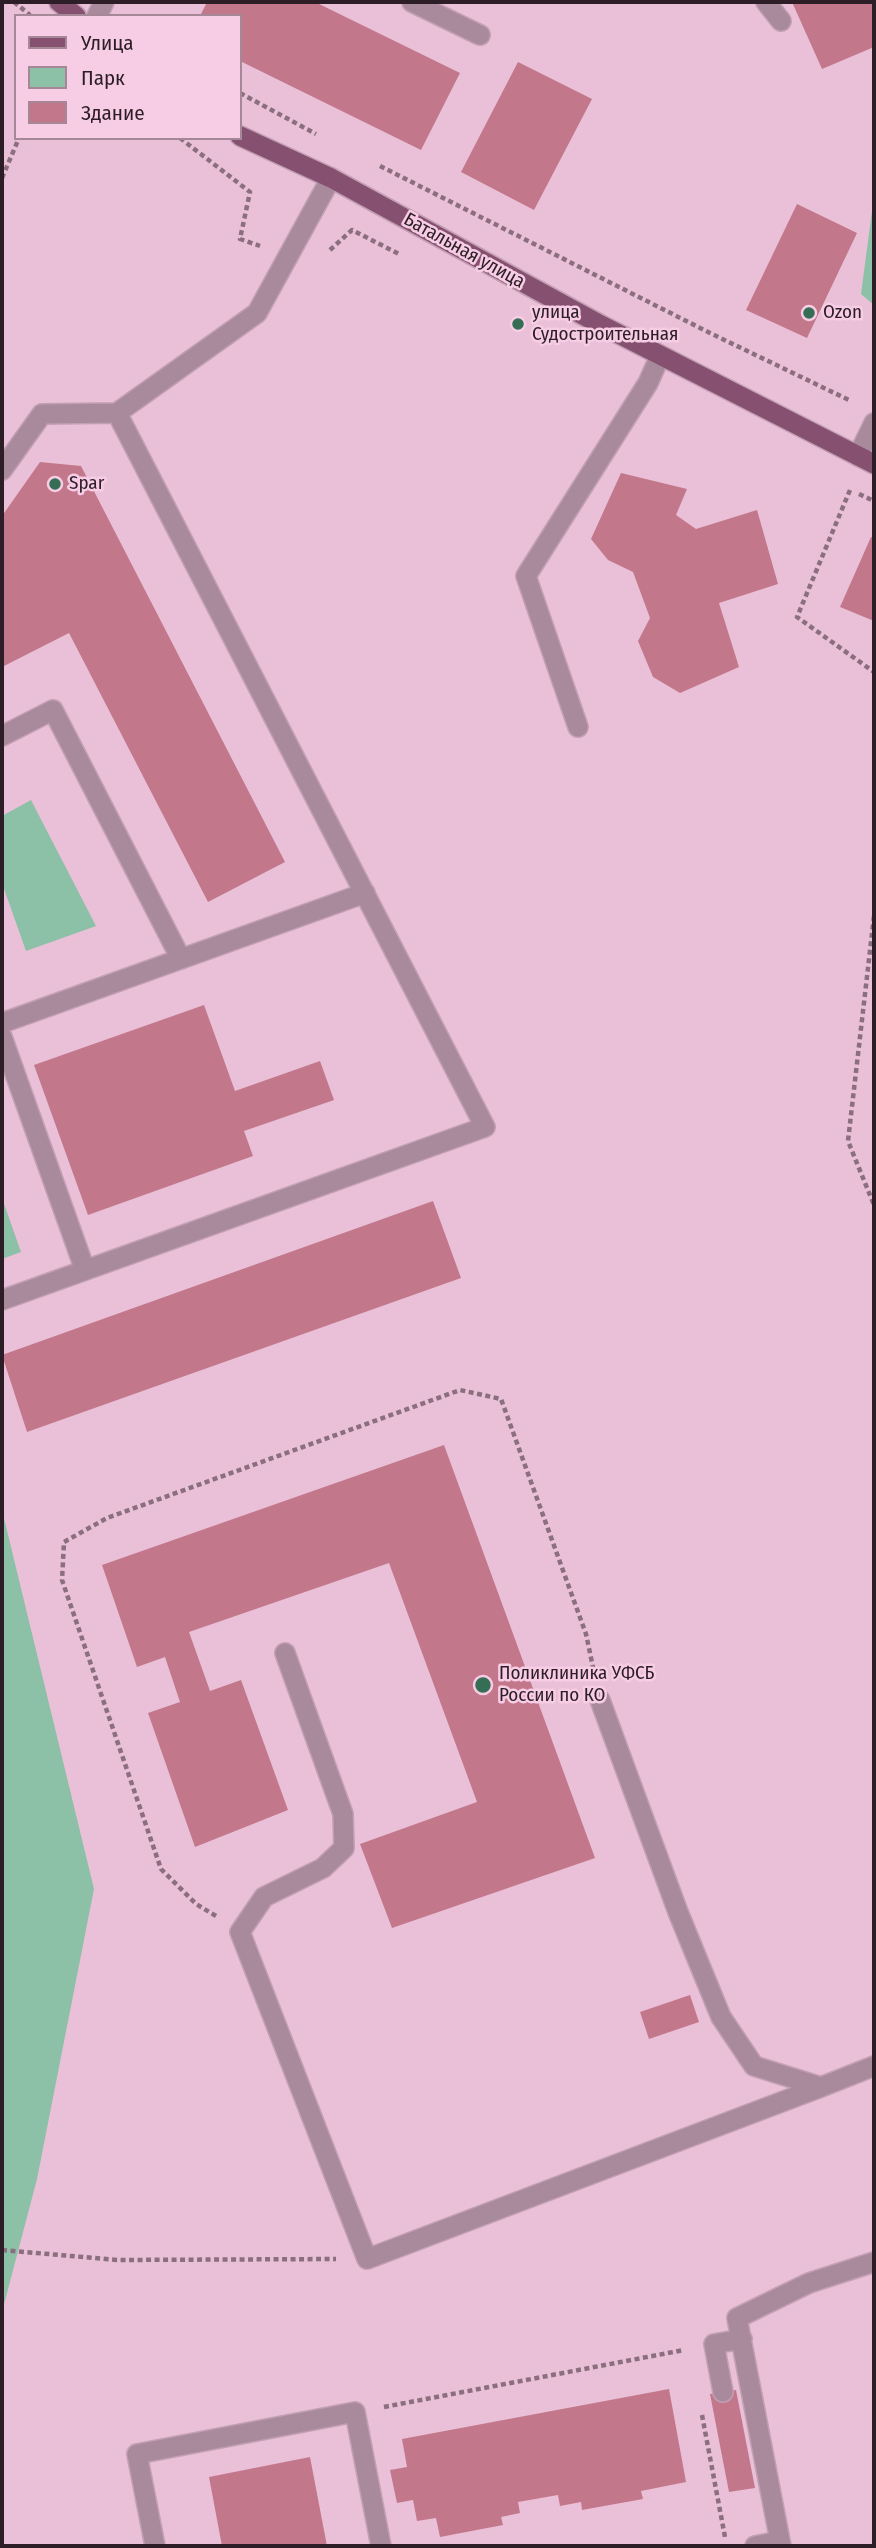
<!DOCTYPE html>
<html>
<head>
<meta charset="utf-8">
<style>
	body { margin:0 }
	#map { position:relative; width:876px; height:2548px; overflow:hidden; background:#e9c0d7; font-family:"Fira Sans Condensed",sans-serif }
	canvas { display:block }
	.frame { position:absolute; inset:0; border:4px solid #2c1d26; pointer-events:none }
	.legend { position:absolute; left:14px; top:14px; width:228px; height:126px; box-sizing:border-box; background:#f6cde4; border:2px solid #a58798; margin:0; padding:9px 12px; list-style:none; font-size:21px; color:#2c1d26 }
	.legend li { display:flex; align-items:center; gap:14px; height:35px }
	.legend b { width:35px; border:2px solid #a58798 }
</style>
</head>
<body>
<div id="map">
<canvas width="876" height="2548"></canvas>
<div class="frame"></div>
<ul class="legend">
<li><b style="height:9px;background:#865171"></b>Улица</li>
<li><b style="height:19px;background:#8cc0a7"></b>Парк</li>
<li><b style="height:19px;background:#c3778b"></b>Здание</li>
</ul>
</div>
<script>
const g = document.querySelector('canvas').getContext('2d');
g.lineJoin = 'round';
function fill(path, color) { g.fillStyle = color; g.fill(path, 'evenodd'); }
const toPath = rows => new Path2D(rows.map(r => 'M' + r).join(''));
function strokePath(path, color, width, dash) { g.strokeStyle = color; g.lineWidth = width; g.lineCap = dash ? 'butt' : 'round'; g.setLineDash(dash || []); g.stroke(path); }
function write(font, color, halo, rows, align = 'center') {
  g.font = font + ' "Fira Sans Condensed",sans-serif'; g.lineWidth = 5; g.setLineDash([]); g.textBaseline = 'middle'; g.strokeStyle = halo; g.fillStyle = color; for (const [text, x, y, turn = 0] of rows) {
    g.save(); g.translate(x, y); g.rotate((+turn || 0) * Math.PI / 180); g.textAlign = isNaN(turn) ? turn : align; if (halo) g.strokeText(text, 0, 0); g.fillText(text, 0, 0); g.restore();
  }
}
fill(toPath([
	[874,196,874,305,861,294],
	[31,800,96,926,26,951,2,883,2,816],
	[2,1198,21,1252,2,1259],
	[2,1510,94,1889,37,2179,2,2312]
]), '#8cc0a7');
fill(toPath([
	[207,2,315,2,460,73,421,150,240,61,240,16,200,16],
	[792,2,874,2,874,47,822,69],
	[518,62,592,99,534,210,461,172],
	[797,204,857,233,807,338,746,310],
	[40,462,81,466,285,862,208,902,69,633,2,667,2,516],
	[621,473,687,489,676,515,696,529,757,510,778,584,719,603,739,667,680,693,653,677,638,641,650,618,633,572,608,560,591,539],
	[871,537,874,538,874,621,840,607],
	[204,1005,235,1091,320,1061,334,1100,244,1131,253,1156,88,1215,34,1065],
	[433,1201,461,1278,27,1432,2,1355],
	[444,1445,595,1858,392,1928,360,1844,477,1802,389,1563,189,1632,210,1691,241,1680,288,1810,195,1847,148,1713,180,1702,165,1657,137,1667,102,1565],
	[690,1995,699,2022,649,2039,640,2012],
	[669,2389,686,2482,641,2491,643,2499,582,2510,581,2502,560,2506,558,2495,518,2502,520,2513,501,2517,503,2525,440,2537,436,2518,417,2521,413,2500,397,2503,390,2470,407,2467,402,2439],
	[736,2390,755,2488,729,2492,710,2394],
	[310,2457,327,2546,222,2546,209,2477]
]), '#c3778b');
const service = toPath([
	[412,2,480,35],
	[766,2,781,21],
	[97,16,104,2],
	[2,470,42,414,117,413,257,313,331,178],
	[578,727,526,576,648,383,660,356],
	[2,736,53,710,181,959],
	[2,1023,365,893],
	[2,1037,85,1270],
	[2,1300,485,1127,117,413],
	[285,1653,343,1814,344,1848,323,1868,264,1897,240,1932,367,2259,821,2087],
	[600,1700,678,1912,721,2017,754,2066,821,2087,874,2066],
	[723,2392,714,2344,742,2339],
	[155,2546,137,2454,355,2412,381,2546],
	[755,2546,780,2541],
	[781,2546,737,2318,809,2283,874,2262]
]);
const minor = toPath([
	[858,456,874,423]
]);
const primary = toPath([
	[59,2,76,16],
	[240,136,331,178,601,325,874,464]
]);
strokePath(service, '#c39fb4', 22);
strokePath(minor, '#c39fb4', 22);
strokePath(primary, '#c39fb4', 22);
strokePath(toPath([
	[14,2,30,15],
	[240,93,316,134],
	[180,138,250,192,240,239,260,246],
	[380,166,710,333,851,401],
	[2,178,19,138],
	[330,250,352,230,399,254],
	[850,490,797,617,874,672],
	[859,494,874,501],
	[874,916,848,1141,874,1205],
	[216,1916,196,1904,161,1869,62,1580,64,1542,107,1518,460,1390,501,1399,586,1634,594,1672],
	[2,2250,117,2260,336,2259],
	[384,2407,684,2350],
	[702,2415,725,2537]
]), '#8b6f7f', 4.5, [5, 3.5]);
strokePath(service, '#a98a9c', 19);
strokePath(minor, '#a98a9c', 19);
strokePath(primary, '#865171', 19);
for (const [x, y, r, color] of [
	[809,313,7,"#356d55"],
	[518,324,7,"#356d55"],
	[55,484,7,"#356d55"],
	[483,1685,9,"#356d55"]
]) { const dot = new Path2D(); dot.arc(x, y, r, 0, 2 * Math.PI); g.fillStyle = color; g.fill(dot); strokePath(dot, '#f6cde4', 2.5); }
write('19px', '#2c1d26', '#f6cde4', [
	["Батальная улица",464,251,29]
]);
write('19px', '#2c1d26', '#f6cde4', [
	["улица",532,313],
	["Судостроительная",532,335],
	["Ozon",823,313],
	["Spar",69,484],
	["Поликлиника УФСБ",499,1674],
	["России по КО",499,1696]
], 'left');
</script>
</body>
</html>
